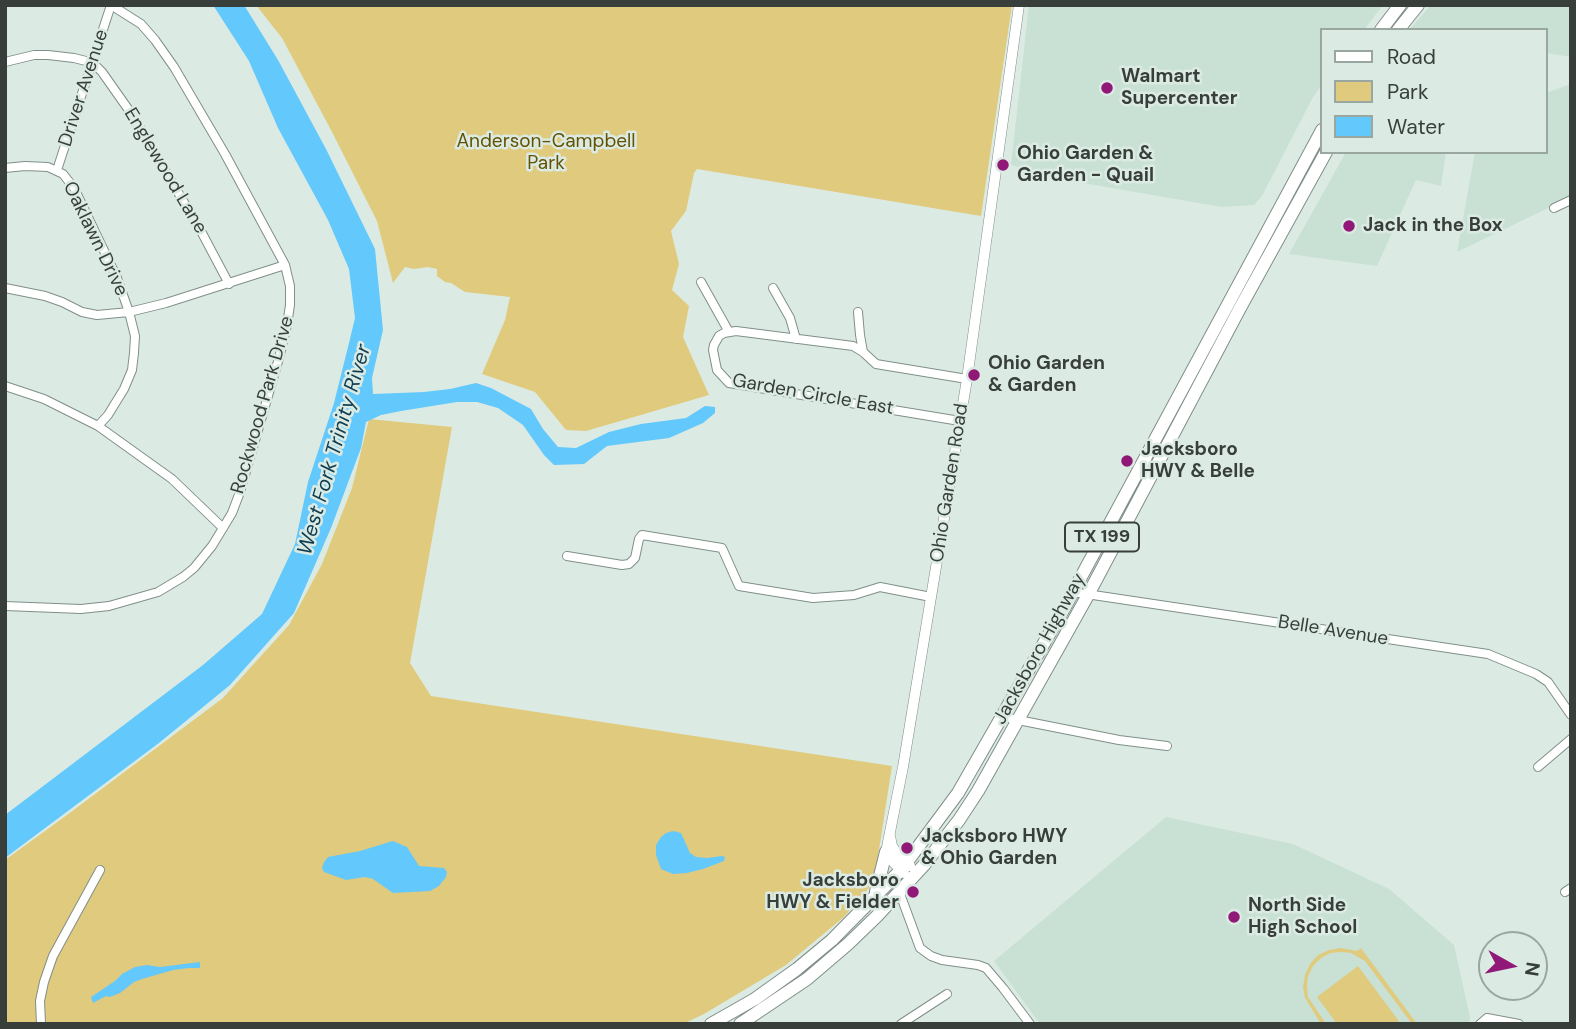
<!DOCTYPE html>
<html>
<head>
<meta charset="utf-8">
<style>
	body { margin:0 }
	#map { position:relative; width:1576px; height:1029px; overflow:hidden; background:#dbebe3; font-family:"DM Sans",sans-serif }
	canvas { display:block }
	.frame { position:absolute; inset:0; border:7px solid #383f3b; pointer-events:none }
	.legend { position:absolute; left:1320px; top:28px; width:228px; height:126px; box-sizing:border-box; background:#dbebe3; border:2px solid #9aa6a0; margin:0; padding:9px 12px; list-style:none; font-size:21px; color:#383f3b }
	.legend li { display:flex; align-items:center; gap:14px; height:35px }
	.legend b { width:35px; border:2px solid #9aa6a0 }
	.north { position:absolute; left:1478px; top:931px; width:70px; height:70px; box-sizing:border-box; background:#dbebe3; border:2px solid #9aa6a0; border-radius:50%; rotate:99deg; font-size:19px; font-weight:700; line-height:28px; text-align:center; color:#383f3b }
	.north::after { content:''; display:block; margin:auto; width:24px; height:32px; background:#901978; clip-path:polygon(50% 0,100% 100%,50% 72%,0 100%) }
</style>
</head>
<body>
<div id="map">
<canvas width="1576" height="1029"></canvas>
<div class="frame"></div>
<ul class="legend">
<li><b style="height:9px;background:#fff"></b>Road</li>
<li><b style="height:19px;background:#e0ca7d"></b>Park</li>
<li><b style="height:19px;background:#63c8fc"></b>Water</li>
</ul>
<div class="north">N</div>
</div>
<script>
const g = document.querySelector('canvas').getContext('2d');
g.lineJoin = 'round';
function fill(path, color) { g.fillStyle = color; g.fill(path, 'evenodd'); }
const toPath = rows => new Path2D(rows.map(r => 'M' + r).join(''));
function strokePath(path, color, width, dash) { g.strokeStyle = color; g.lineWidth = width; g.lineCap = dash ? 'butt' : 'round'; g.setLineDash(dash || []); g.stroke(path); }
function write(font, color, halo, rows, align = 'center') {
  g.font = font + ' "DM Sans",sans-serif'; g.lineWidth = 5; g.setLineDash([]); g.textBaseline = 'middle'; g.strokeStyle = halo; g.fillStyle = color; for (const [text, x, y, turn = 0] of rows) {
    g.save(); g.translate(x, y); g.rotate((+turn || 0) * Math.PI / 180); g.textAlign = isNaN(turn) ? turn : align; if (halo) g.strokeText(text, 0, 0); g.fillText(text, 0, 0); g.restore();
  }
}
fill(toPath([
	[1029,5,1383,5,1364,30,1322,30,1322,85,1313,97,1262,196,1254,205,1222,207,1071,181,1011,165],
	[1431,5,1571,5,1571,57,1546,53,1546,30,1409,30],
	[1571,84,1571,197,1457,252,1475,152,1546,152,1546,93],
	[1346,152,1446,152,1441,186,1416,180,1377,266,1289,254],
	[1166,817,1293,844,1389,889,1454,945,1470,1017,1469,1024,1040,1024,994,961]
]), '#c9e1d5');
fill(toPath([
	[256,5,1012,5,981,216,697,169,694,173,686,211,671,231,679,264,672,290,689,306,683,337,709,395,586,431,566,430,535,392,482,374,505,320,510,297,465,292,451,283,445,282,437,276,437,269,428,267,414,269,405,267,393,283,377,221,331,130,282,38],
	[369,419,452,427,410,663,431,696,892,766,874,882,844,917,786,965,704,1014,683,1024,5,1024,5,860,67,815,223,698,289,625,322,564,352,488],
	[1341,948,1357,951,1361,948,1417,1024,1412,1024,1365,961,1351,953,1341,952,1330,953,1321,958,1313,966,1308,976,1307,986,1308,997,1326,1024,1321,1024,1305,998,1303,987,1305,975,1310,964,1318,955,1329,950],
	[1358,966,1401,1024,1337,1024,1317,997]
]), '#e0ca7d');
fill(toPath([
	[213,5,244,5,278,60,326,149,375,249,383,330,372,378,373,394,424,392,450,389,476,383,491,388,531,409,543,429,558,447,576,448,609,432,641,424,686,418,705,406,715,407,715,413,703,423,669,438,607,446,584,464,554,465,544,455,523,425,498,408,477,402,457,402,401,411,381,415,366,422,361,448,331,528,294,613,230,685,159,743,5,858,5,815,203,665,262,614,295,544,308,482,334,403,349,343,355,318,349,269,328,220,278,128,249,61],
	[673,831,681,833,690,853,696,857,707,858,722,856,725,857,724,861,703,869,687,873,673,874,661,869,656,855,656,845,661,837,666,833],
	[393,841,407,847,419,866,444,868,447,872,446,877,439,886,430,891,393,893,373,879,365,877,346,880,324,872,322,868,324,862,328,857,360,851],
	[200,962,200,968,189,968,173,970,142,979,134,982,120,993,110,997,106,996,93,1003,91,997,115,981,122,974,135,967,147,965,160,967]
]), '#63c8fc');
const minor = toPath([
	[5,62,34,55,48,55,74,58,86,61,93,63,102,72,133,116,202,233,229,284],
	[5,168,25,166,48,167,63,174,74,188,117,278,129,312,135,336,134,353,132,370,124,389,108,415,98,426],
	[57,170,111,5],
	[1554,208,1571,200],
	[701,282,729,332],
	[5,288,45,296,62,302,82,312,97,315,129,312,166,303,285,265],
	[773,288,790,318,796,339],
	[858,312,860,335,863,352],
	[5,386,44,399,98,426,172,479,223,528],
	[960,421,729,383,717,370,713,350,714,345,719,336,724,333,736,331,853,346,863,352,876,364,967,379],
	[567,556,622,565,629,564,635,558,639,539,642,535,722,548,739,586,813,598,854,595,880,587,931,597],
	[1073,592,1488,654,1536,674,1548,682,1571,715],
	[5,606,81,609,109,606,158,592,183,577,194,568,212,546,223,528,232,513,240,492,279,358,287,325,290,305,290,286,285,265,225,154,174,67,155,40,141,24,111,5],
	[1003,717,1119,740,1167,746],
	[1538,767,1571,739],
	[899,891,920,948,931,956,942,960,978,965,986,968,1003,988,1030,1024],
	[1565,892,1571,888],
	[41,1024,40,1001,44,982,53,956,100,870],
	[901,1024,947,994],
	[1480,1024,1487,1018,1519,1024]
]);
const tertiary = toPath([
	[890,836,892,846,897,854,910,866],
	[904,873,894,863,886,852,903,767,967,379,1019,5]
]);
const primary = toPath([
	[1381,30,1400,5],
	[1398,30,1418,5],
	[876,892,886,852],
	[711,1024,755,999,797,969,832,940,901,870,958,793,1067,603,1322,130],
	[740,1024,807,979,848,944,877,916,924,865,959,820,978,791,1088,595,1240,308,1326,152]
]);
strokePath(minor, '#808f87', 10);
strokePath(tertiary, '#808f87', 11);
strokePath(primary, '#808f87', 14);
strokePath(minor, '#fff', 8);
strokePath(tertiary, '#fff', 10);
strokePath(primary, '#fff', 12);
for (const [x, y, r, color] of [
	[1107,88,7,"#901978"],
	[1003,165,7,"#901978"],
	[1349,226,7,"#901978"],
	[974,375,7,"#901978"],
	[1127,461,7,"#901978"],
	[907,848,7,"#901978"],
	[913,892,7,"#901978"],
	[1234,917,7,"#901978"]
]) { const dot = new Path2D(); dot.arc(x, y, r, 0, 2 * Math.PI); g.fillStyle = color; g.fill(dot); strokePath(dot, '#dbebe3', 2.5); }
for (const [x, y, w] of [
	[1102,537,74]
]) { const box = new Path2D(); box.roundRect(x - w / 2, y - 14.5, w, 29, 5); g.fillStyle = '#dbebe3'; g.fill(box); strokePath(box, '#383f3b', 2); }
write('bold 18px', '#383f3b', null, [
	["TX 199",1102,537]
]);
write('bold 19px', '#383f3b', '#dbebe3', [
	["Walmart",1121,77],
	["Supercenter",1121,99],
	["Ohio Garden &",1017,154],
	["Garden - Quail",1017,176],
	["Jack in the Box",1363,226],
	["Ohio Garden",988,364],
	["& Garden",988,386],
	["Jacksboro",1141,450],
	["HWY & Belle",1141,472],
	["Jacksboro HWY",921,837],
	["& Ohio Garden",921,859],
	["Jacksboro",899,881,"right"],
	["HWY & Fielder",899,903,"right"],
	["North Side",1248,906],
	["High School",1248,928]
], 'left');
write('19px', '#383f3b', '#dbebe3', [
	["Driver Avenue",84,88,-72],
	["Englewood Lane",165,171,59],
	["Oaklawn Drive",95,239,64],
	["Garden Circle East",813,395,10],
	["Rockwood Park Drive",263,405,-74],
	["Ohio Garden Road",950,483,-81],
	["Belle Avenue",1333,631,9],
	["Jacksboro Highway",1040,649,-61]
]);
write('19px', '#645203', '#dbebe3', [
	["Anderson-Campbell",546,142],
	["Park",546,164]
]);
write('italic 21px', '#113d53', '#dbebe3', [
	["West Fork Trinity River",335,450,-74]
]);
</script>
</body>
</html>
